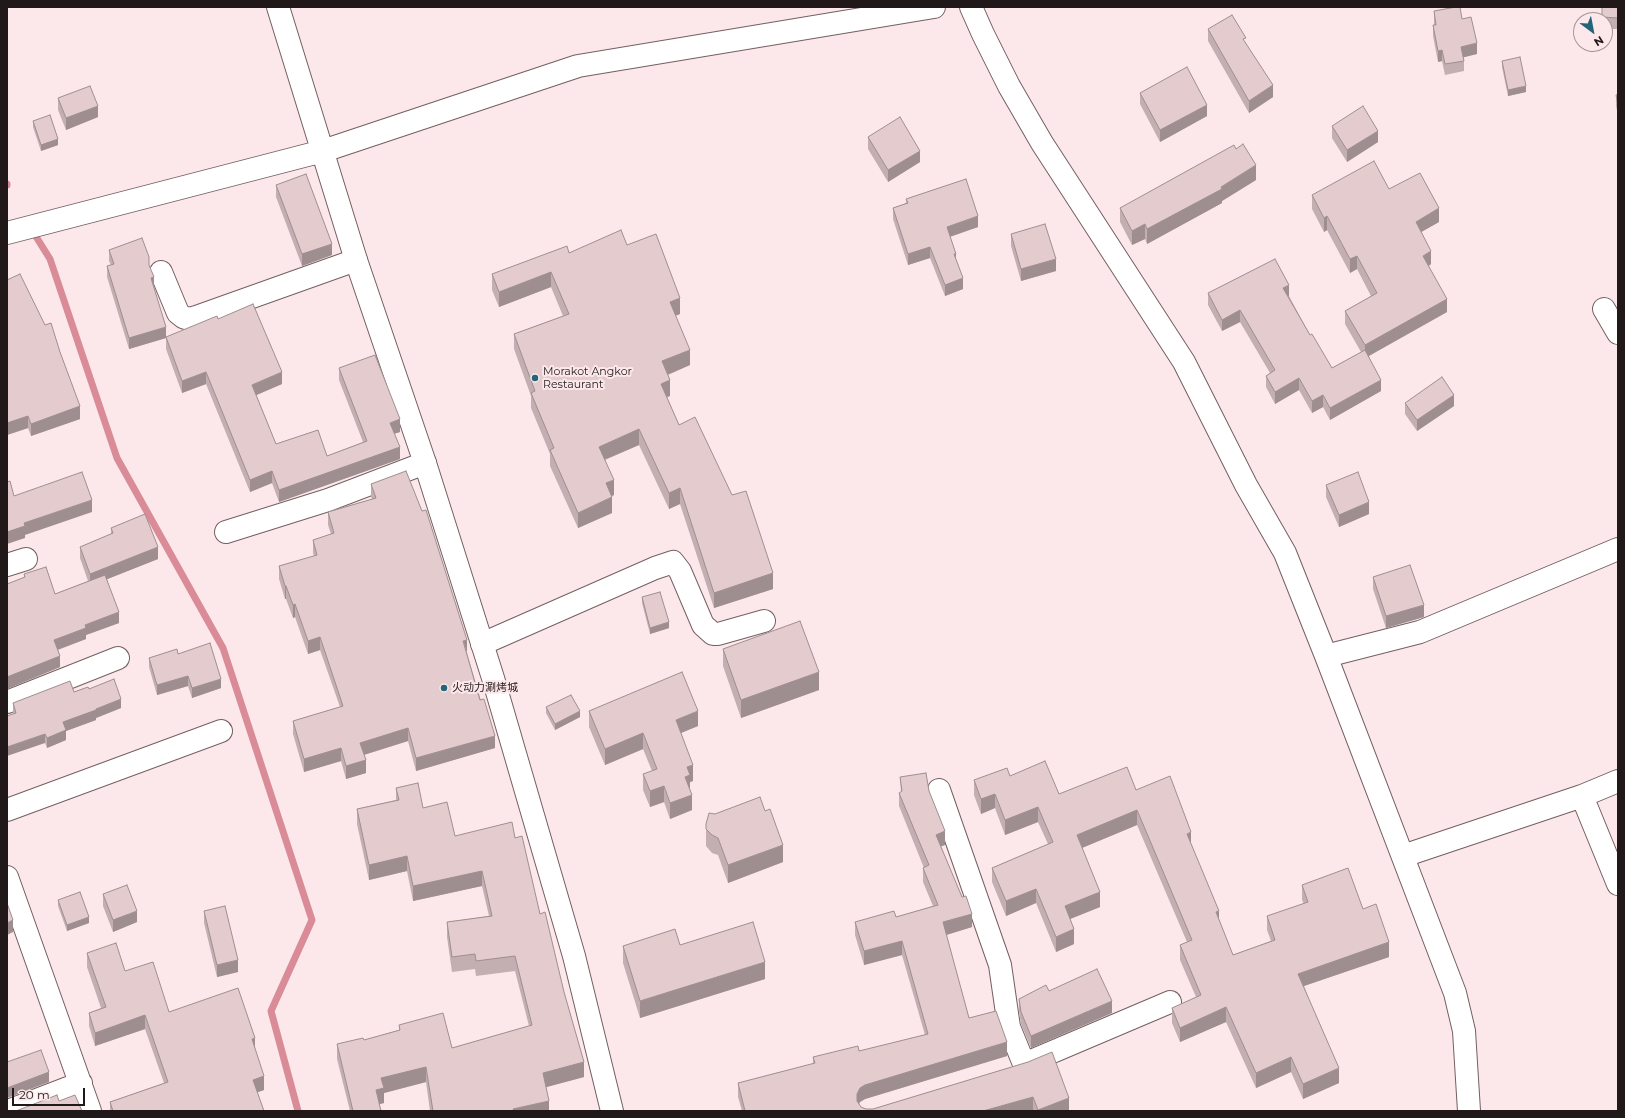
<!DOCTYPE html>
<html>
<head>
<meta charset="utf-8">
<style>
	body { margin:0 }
	#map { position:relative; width:1625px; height:1118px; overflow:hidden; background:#fce8ea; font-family:Montserrat,sans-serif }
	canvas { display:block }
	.frame { position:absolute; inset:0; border:8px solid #201819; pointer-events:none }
	.north { position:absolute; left:1573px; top:12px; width:40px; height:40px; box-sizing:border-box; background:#fce8ea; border:1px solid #a49596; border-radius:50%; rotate:148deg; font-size:11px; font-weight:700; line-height:16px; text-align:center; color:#201819 }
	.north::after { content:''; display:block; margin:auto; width:14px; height:18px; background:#226578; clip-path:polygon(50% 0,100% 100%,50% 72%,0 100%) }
	.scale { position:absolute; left:12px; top:1088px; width:73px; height:18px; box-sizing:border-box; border:2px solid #201819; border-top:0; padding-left:5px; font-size:12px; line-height:14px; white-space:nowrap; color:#201819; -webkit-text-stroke:3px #fce8ea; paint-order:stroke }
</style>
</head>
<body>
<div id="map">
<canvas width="1625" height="1118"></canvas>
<div class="frame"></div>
<div class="north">N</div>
<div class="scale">20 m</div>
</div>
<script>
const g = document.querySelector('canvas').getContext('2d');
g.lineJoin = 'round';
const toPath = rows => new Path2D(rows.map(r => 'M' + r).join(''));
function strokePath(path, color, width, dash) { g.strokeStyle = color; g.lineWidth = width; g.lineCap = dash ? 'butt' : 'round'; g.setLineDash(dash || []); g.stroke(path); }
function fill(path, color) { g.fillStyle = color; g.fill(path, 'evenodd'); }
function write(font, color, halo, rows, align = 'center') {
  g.font = font + ' Montserrat,"Noto Sans SC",sans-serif'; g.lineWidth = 4; g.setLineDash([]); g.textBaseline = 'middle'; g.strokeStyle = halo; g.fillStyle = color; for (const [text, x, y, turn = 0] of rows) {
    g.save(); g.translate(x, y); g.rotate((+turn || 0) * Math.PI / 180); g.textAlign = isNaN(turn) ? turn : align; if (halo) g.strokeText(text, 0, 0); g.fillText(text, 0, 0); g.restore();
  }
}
strokePath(toPath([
	[7,184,7,185],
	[35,235,50,259,117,458,223,648,312,920,271,1011,298,1111]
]), '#d98c98', 7);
const minor = toPath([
	[971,7,983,34,1009,86,1042,143,1184,362,1246,485,1285,553,1326,656,1455,993,1464,1031,1469,1111],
	[161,272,178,313,183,317,189,319,196,317,356,260],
	[1604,309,1618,333],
	[226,532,328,500,425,463],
	[7,565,26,559],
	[482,644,655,568,673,562,680,571,703,625,713,634,718,634,764,621],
	[1326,656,1420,632,1618,549],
	[7,702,118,658],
	[939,790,1000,965,1009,1027,1024,1064],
	[1582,796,1618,884],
	[7,810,221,731],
	[1403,856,1582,796,1618,781],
	[7,877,90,1111],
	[1024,1064,1170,1002],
	[8,1111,81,1083]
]);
const tertiary = toPath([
	[278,7,356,260,425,463,493,678,574,956,612,1111],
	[7,233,323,151,578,66,934,7]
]);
strokePath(minor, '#745f61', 24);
strokePath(tertiary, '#745f61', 24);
strokePath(minor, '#fff', 22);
strokePath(tertiary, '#fff', 22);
fill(toPath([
	[1602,7,1618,7,1618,29,1605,29,1605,20,1602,20],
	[1434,11,1462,19,1477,54,1463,57,1464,61,1464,71,1445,75,1442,61,1438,62,1433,36,1433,25,1434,25],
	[1208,29,1246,43,1273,97,1249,113,1208,41],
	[1502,61,1526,92,1508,96,1502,67],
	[1140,93,1207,116,1160,142,1140,104],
	[1618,94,1618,115,1616,106,1616,95],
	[58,98,98,117,66,130,58,110],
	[33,121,58,145,41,151,33,127],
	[1332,126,1378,142,1347,162,1332,138],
	[868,137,920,162,888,182,868,149],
	[1256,180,1222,201,1222,203,1147,244,1145,239,1132,245,1120,222,1120,208],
	[276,185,332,255,302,266,276,197],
	[1389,189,1439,222,1421,232,1431,264,1429,266,1447,312,1369,356,1381,391,1330,420,1323,407,1312,413,1299,390,1275,404,1266,387,1266,376,1270,373,1240,322,1222,331,1208,305,1208,293,1289,296,1310,335,1332,368,1361,352,1345,324,1345,311,1371,296,1357,269,1350,273,1327,230,1324,232,1312,209,1312,195],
	[906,199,978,227,950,236,963,289,945,296,930,258,908,265,893,219,893,208,906,203],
	[1011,234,1056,271,1021,281,1011,246],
	[627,245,680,314,675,315,690,365,668,375,670,396,667,397,679,425,773,589,714,608,680,504,669,509,639,445,605,460,614,495,612,496,612,513,578,528,550,466,550,454,531,408,531,396,514,349,514,334,563,316,551,287,499,307,492,290,492,274,569,253],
	[109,250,149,265,166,338,129,349,107,277,107,266,111,265,109,261],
	[7,280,80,419,31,436,28,428,7,435],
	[218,319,282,384,256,395,276,444,327,456,363,442,339,380,339,368,400,432,394,434,400,459,279,502,272,483,250,492,206,384,182,393,166,349,166,337],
	[1405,403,1454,406,1417,431,1405,414],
	[371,484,467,653,495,748,416,771,408,741,364,755,366,773,346,779,341,761,304,772,293,734,293,721,340,707,320,650,308,654,295,617,293,618,286,599,285,599,279,579,279,566,314,556,313,553,313,540,331,534,328,525,328,512,372,499,371,497],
	[1326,485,1369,514,1339,527,1326,497],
	[111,528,158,559,107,579,119,623,86,635,86,639,58,650,60,667,7,689,7,584,24,578,24,574,55,594,88,581,80,558,80,547,111,534],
	[1373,577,1424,617,1386,628,1373,589],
	[642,597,669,628,650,634,642,603],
	[723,649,819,690,741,718,723,666],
	[178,654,221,688,192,698,188,686,157,695,149,667,149,658],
	[89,689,121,708,96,718,96,720,66,731,66,740,47,748,45,743,13,713,13,703,74,692],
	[546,707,580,717,555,730,546,713],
	[589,711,698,726,681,733,693,781,690,782,690,789,692,810,670,819,664,802,650,807,643,790,643,774,652,771,643,749,605,765,589,727],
	[1010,776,1059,794,1136,790,1191,844,1219,920,1233,955,1271,941,1267,930,1267,916,1304,904,1302,900,1302,885,1363,909,1389,957,1304,986,1339,1083,1303,1099,1291,1072,1256,1088,1226,1022,1180,1042,1172,1023,1172,1008,1196,997,1180,960,1180,945,1187,942,1137,825,1082,848,1100,907,1070,919,1074,944,1056,952,1036,903,1006,916,992,882,992,868,1048,844,1038,822,1005,835,995,808,981,814,974,795,974,780],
	[900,777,929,791,945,845,941,846,972,927,946,935,969,1018,1007,1056,865,1099,860,1102,859,1104,861,1107,866,1109,873,1109,1028,1062,1069,1111,742,1111,738,1097,738,1083,813,1064,813,1057,859,1051,925,1035,902,955,864,965,855,935,855,922,896,917,933,906,923,882,923,868,924,868,899,806,899,793,901,792],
	[396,788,423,808,455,836,515,838,540,914,584,1077,546,1087,549,1111,430,1111,426,1082,384,1093,384,1103,379,1104,381,1111,350,1111,337,1059,337,1044,364,1040,399,1030,399,1025,452,1048,529,1026,515,971,476,976,475,969,452,972,447,937,447,922,489,916,482,886,413,901,407,871,369,880,357,824,357,809,396,800],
	[706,824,783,862,728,883,718,855,712,853,706,846],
	[103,894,137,922,113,932,103,906],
	[58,900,89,923,67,931,58,906],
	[204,911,238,972,217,977,204,923],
	[680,945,765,979,640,1018,623,963,623,946],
	[87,953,125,971,169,1012,255,1049,264,1090,257,1092,264,1111,110,1111,110,1102,164,1083,145,1029,95,1046,89,1026,89,1013,101,1008,87,967],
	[1049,991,1112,1013,1031,1048,1021,1024,1019,1011,1019,999]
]), '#c3afb1');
fill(toPath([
	[1477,43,1477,54,1461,58,1461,47],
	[1442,50,1442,61,1438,62,1438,51],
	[1273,85,1273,97,1249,113,1249,101],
	[1526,86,1526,92,1508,96,1508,90],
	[1207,105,1207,116,1160,142,1160,130],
	[98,106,98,117,66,130,66,118],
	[1378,131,1378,142,1347,162,1347,150],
	[58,139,58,145,41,151,41,145],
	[920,151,920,162,888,182,888,170],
	[1256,165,1256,180,1222,201,1222,203,1147,244,1147,229,1221,187],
	[1439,208,1439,222,1416,235,1416,222],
	[978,216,978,227,947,238,947,227],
	[1327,216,1327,230,1324,232,1324,218],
	[1145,224,1145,239,1132,245,1132,231],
	[332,244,332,255,302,266,302,254],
	[930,247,930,258,908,265,908,254],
	[1431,251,1431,264,1423,269,1423,256],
	[954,254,956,254,956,264],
	[1357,256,1357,269,1350,273,1350,259],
	[1056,259,1056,271,1021,281,1021,269],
	[551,272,551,287,499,307,499,292],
	[154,277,154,288,151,278],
	[963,278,963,289,945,296,945,285],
	[1289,285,1289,296,1283,299,1283,288],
	[680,298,680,314,670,318,670,302],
	[1447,299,1447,312,1365,358,1365,345],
	[1240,310,1240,322,1222,331,1222,320],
	[166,327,166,338,129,349,129,338],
	[690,350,690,365,662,377,662,361],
	[206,372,206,384,182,393,182,381],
	[282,372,282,384,252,397,252,385],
	[1299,378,1299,390,1275,404,1275,392],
	[670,380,670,396,661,399,661,384],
	[1381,380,1381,391,1330,420,1330,408],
	[1323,395,1323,407,1312,413,1312,401],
	[1454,395,1454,406,1417,431,1417,420],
	[80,406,80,419,31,436,31,424],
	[28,416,28,428,7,435,7,423],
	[400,419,400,432,390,435,390,423],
	[639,429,639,445,599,462,599,447],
	[400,447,400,459,279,502,279,490],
	[272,471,272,483,250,492,250,480],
	[614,480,614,495,606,498,606,483],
	[680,488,680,504,669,509,669,493],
	[612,497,612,513,578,528,578,513],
	[92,500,92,512,25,535,25,538,7,544,7,532,24,523],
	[1369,502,1369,514,1339,527,1339,515],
	[158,547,158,559,90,586,90,574],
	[773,573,773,589,714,608,714,593],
	[285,586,286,586,286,599,285,599],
	[295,604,295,617,293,618,293,605],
	[1424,605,1424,617,1386,628,1386,616],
	[119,612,119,623,86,635,86,639,54,651,54,640,85,625],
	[669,622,669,628,650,634,650,628],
	[320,637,320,650,308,654,308,641],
	[467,640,467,653,463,641],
	[60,656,60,667,7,689,7,677],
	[819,672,819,690,741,718,741,700],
	[188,676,188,686,157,695,157,685],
	[221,679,221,688,192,698,192,688],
	[121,699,121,708,96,718,96,720,66,731,66,740,47,748,47,738,63,722],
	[580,711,580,717,555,730,555,724],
	[698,711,698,726,676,735,676,720],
	[408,728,408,741,360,756,360,743],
	[643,733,643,749,605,765,605,749],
	[45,734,45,743,7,756,7,747],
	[495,736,495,748,416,771,416,758],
	[341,748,341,761,304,772,304,759],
	[366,760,366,773,346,779,346,766],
	[693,765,693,781,690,782,690,790,685,777,687,767],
	[664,786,664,802,650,807,650,791],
	[995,794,995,808,981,814,981,799],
	[692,795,692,810,670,819,670,803],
	[1038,807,1038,822,1005,835,1005,820],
	[1137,810,1137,825,1077,850,1077,835],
	[945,831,945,845,936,848,936,835],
	[1191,832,1191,847,1187,834],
	[783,845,783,862,728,883,728,865],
	[407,856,407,871,369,880,369,865],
	[482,871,482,886,413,901,413,886],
	[1036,889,1036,903,1006,916,1006,901],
	[1100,892,1100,907,1065,921,1065,906],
	[137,911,137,922,113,932,113,920],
	[1219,911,1219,926,1216,912],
	[972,914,972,927,943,936,943,922],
	[89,917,89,923,67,931,67,925],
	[13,920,13,932,7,935,7,923],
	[1074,929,1074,944,1056,952,1056,937],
	[902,941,902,955,864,965,864,951],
	[1389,942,1389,957,1298,988,1298,974],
	[238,960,238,972,217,977,217,965],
	[765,962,765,979,640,1018,640,1001],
	[1112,1001,1112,1013,1031,1048,1031,1036],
	[1226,1007,1226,1022,1180,1042,1180,1028],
	[145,1015,145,1029,95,1046,95,1033],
	[255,1038,255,1052,252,1039],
	[1007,1042,1007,1056,865,1099,860,1102,857,1108,857,1094,860,1088,865,1085],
	[1291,1057,1291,1072,1256,1088,1256,1073],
	[584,1062,584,1077,543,1088,543,1073],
	[426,1067,426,1082,384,1093,384,1103,376,1105,376,1090,381,1078],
	[1339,1068,1339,1083,1303,1099,1303,1084],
	[49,1072,49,1082,7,1098,7,1088],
	[264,1076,264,1090,253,1094,253,1080],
	[1033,1097,1033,1111,983,1111],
	[1069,1098,1069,1111,1038,1111,1038,1110],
	[549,1101,549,1111,513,1111,513,1109]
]), '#9f8e90');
const building = toPath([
	[1456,7,1460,7,1462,19,1471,17,1477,43,1461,47,1464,61,1445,64,1442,50,1438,51,1433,25,1436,25,1434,11,1456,7],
	[1602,7,1618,7,1618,18,1602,17,1602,7],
	[1232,15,1246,38,1243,39,1273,85,1249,101,1208,29,1232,15],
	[1520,57,1526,86,1508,90,1502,61,1520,57],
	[1187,67,1207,105,1160,130,1140,93,1187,67],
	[90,86,98,106,66,118,58,98,90,86],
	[1618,94,1618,105,1616,95,1618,94],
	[1363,106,1378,131,1347,150,1332,126,1363,106],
	[50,115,58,139,41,145,33,121,50,115],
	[900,117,920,151,888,170,868,137,900,117],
	[1243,144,1256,165,1221,187,1222,189,1147,229,1145,224,1132,231,1120,208,1234,145,1236,149,1243,144],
	[1374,161,1389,189,1420,173,1439,208,1416,222,1431,251,1423,256,1447,299,1365,345,1345,311,1377,293,1357,256,1350,259,1327,216,1324,218,1312,195,1374,161],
	[306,174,332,244,302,254,276,185,306,174],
	[966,179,978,216,947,227,956,254,954,254,963,278,945,285,930,247,908,254,893,208,908,203,906,199,966,179],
	[1045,224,1056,259,1021,269,1011,234,1045,224],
	[621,230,627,245,656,234,680,298,670,302,690,350,662,361,670,380,661,384,679,425,695,417,732,495,746,491,773,573,714,593,680,488,669,493,639,429,599,447,614,480,606,483,612,497,578,513,550,450,554,448,531,393,535,391,514,334,569,314,551,272,499,292,492,274,567,246,569,253,621,230],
	[142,238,149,257,149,265,154,277,151,278,166,327,129,338,107,266,114,264,109,250,142,238],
	[1275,259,1289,285,1283,288,1310,335,1312,334,1332,368,1365,350,1381,380,1330,408,1323,395,1312,401,1299,378,1275,392,1266,376,1275,370,1240,310,1222,320,1208,293,1275,259],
	[20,274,45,325,51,323,60,352,80,406,31,424,28,416,7,423,7,280,20,274],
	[253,304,282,372,252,385,276,444,318,430,327,456,367,441,339,368,375,355,400,419,390,423,400,447,279,490,272,471,250,480,206,372,182,381,166,337,217,316,218,319,253,304],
	[1442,377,1454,395,1417,420,1405,403,1442,377],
	[406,471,422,511,426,510,467,640,463,641,480,700,484,699,495,736,416,758,408,728,360,743,366,760,346,766,341,748,304,759,293,721,343,706,320,637,308,641,295,604,293,605,286,586,285,586,279,566,317,555,313,540,334,533,328,512,376,498,371,484,406,471],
	[82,472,92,500,24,523,25,526,7,532,7,482,10,481,14,496,82,472],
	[1358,472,1369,502,1339,515,1326,485,1358,472],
	[145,514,158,547,90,574,80,547,113,533,111,528,145,514],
	[1410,565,1424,605,1386,616,1373,577,1410,565],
	[46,567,55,594,105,575,119,612,85,625,86,628,54,640,60,656,7,677,7,584,25,577,24,574,46,567],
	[660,592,669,622,650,628,642,597,660,592],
	[800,621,819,672,741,700,723,649,800,621],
	[210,643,221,679,192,688,188,676,157,685,149,658,177,649,178,654,210,643],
	[682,672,698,711,676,720,693,765,687,767,690,775,685,777,692,795,670,803,664,786,650,791,643,774,657,769,643,733,605,749,589,711,682,672],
	[114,679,121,699,96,709,96,710,63,722,66,730,47,738,45,734,7,747,7,716,16,713,13,703,70,681,74,692,88,687,89,689,114,679],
	[571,695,580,711,555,724,546,707,571,695],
	[1045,761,1059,794,1127,767,1136,790,1170,776,1191,832,1187,834,1219,911,1216,912,1233,955,1275,940,1267,916,1308,902,1302,885,1348,868,1363,909,1376,904,1389,942,1298,974,1339,1068,1303,1084,1291,1057,1256,1073,1226,1007,1180,1028,1172,1008,1201,995,1180,945,1192,940,1137,810,1077,835,1100,892,1065,906,1074,929,1056,937,1036,889,1006,901,992,868,1053,842,1038,807,1005,820,995,794,981,799,974,780,1007,768,1010,776,1045,761],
	[926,773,929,791,945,831,936,835,962,897,966,896,972,914,943,922,969,1018,996,1011,1007,1042,865,1085,860,1088,857,1094,857,1101,861,1107,866,1109,873,1109,1028,1062,1052,1052,1069,1098,1038,1110,1033,1097,983,1111,745,1111,738,1083,815,1063,813,1057,858,1046,859,1051,928,1034,902,941,864,951,855,922,894,911,896,917,938,905,923,868,929,865,899,793,902,791,900,777,926,773],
	[418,783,423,808,447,802,455,836,512,822,515,838,522,836,540,914,545,912,564,992,584,1062,543,1073,549,1101,513,1109,514,1111,433,1111,426,1067,381,1078,384,1088,376,1090,381,1111,353,1111,337,1044,363,1038,364,1040,400,1030,399,1025,443,1013,452,1048,532,1025,515,956,476,961,475,954,452,957,447,922,492,916,482,871,413,886,407,856,369,865,357,809,399,800,396,788,418,783],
	[760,797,765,811,770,809,783,845,728,865,718,838,712,835,706,829,706,824,709,813,715,814,760,797],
	[127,885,137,911,113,920,103,894,127,885],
	[80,892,89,917,67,925,58,900,80,892],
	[7,903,13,920,7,923,7,903],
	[225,906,238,960,217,965,204,911,225,906],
	[753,922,765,962,640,1001,623,946,675,929,680,945,753,922],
	[116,943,125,971,153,962,169,1012,238,988,255,1038,252,1039,264,1076,253,1080,264,1111,113,1111,110,1102,168,1082,145,1015,95,1033,89,1013,106,1007,87,953,116,943],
	[1097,969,1112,1001,1031,1036,1021,1012,1019,999,1046,985,1049,991,1097,969],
	[41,1050,49,1072,7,1088,7,1062,41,1050],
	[57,1095,59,1101,75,1095,82,1111,16,1111,57,1095]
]);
fill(building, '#e3cbce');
strokePath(building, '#9f8e90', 1);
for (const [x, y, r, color] of [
	[535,378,4,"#226578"],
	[444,688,4,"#226578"]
]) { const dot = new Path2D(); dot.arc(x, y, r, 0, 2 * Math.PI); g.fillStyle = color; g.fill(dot); strokePath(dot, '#fce8ea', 1.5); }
write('11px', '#201819', '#fce8ea', [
	["Morakot Angkor",543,372],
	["Restaurant",543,385],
	["火动力涮烤城",452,688]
], 'left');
</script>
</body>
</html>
